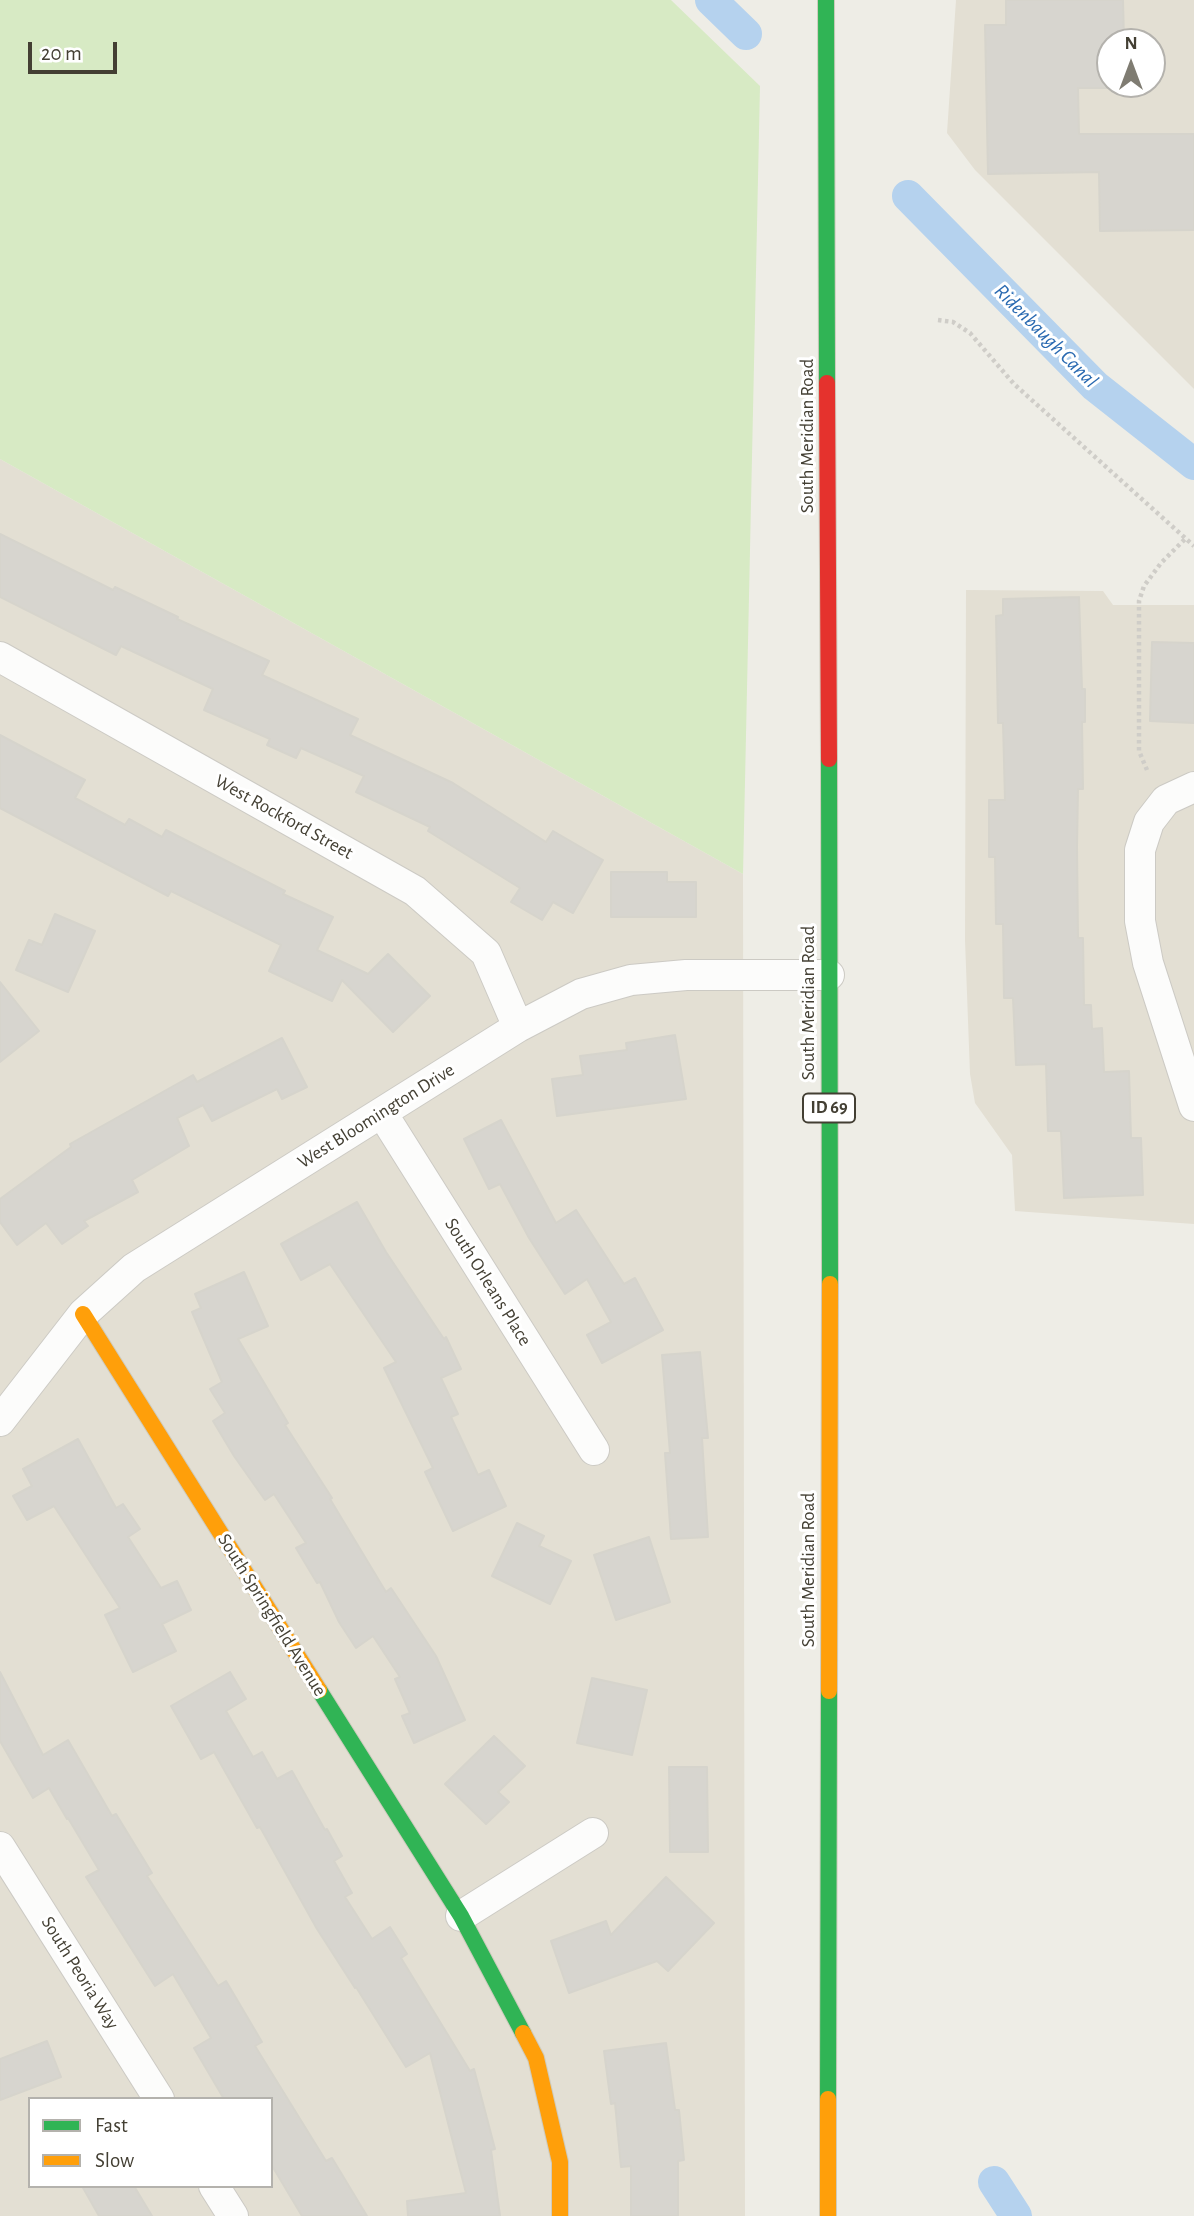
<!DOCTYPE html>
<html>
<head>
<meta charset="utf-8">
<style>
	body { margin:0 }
	#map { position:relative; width:1194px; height:2216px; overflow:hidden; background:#eeede6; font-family:"Alegreya Sans",sans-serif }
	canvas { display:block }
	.legend { position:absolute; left:28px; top:2097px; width:245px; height:91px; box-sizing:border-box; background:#fff; border:2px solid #b4b2ad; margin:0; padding:9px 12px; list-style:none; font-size:21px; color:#433f33 }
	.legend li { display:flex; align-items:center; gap:14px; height:35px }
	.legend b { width:35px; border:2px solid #b4b2ad }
	.north { position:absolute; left:1096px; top:28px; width:70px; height:70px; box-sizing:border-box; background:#fff; border:2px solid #b4b2ad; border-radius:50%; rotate:0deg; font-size:19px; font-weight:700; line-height:28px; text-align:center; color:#433f33 }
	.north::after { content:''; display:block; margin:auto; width:24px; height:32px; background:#7f7c72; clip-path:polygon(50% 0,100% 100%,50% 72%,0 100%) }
	.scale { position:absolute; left:28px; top:42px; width:89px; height:32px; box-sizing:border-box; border:4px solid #433f33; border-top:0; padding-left:9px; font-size:21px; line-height:24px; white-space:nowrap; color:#433f33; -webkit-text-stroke:5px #fff; paint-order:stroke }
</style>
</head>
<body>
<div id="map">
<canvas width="1194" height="2216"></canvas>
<ul class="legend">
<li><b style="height:9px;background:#30b455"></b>Fast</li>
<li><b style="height:9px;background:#ff9f0a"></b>Slow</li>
</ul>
<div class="north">N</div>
<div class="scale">20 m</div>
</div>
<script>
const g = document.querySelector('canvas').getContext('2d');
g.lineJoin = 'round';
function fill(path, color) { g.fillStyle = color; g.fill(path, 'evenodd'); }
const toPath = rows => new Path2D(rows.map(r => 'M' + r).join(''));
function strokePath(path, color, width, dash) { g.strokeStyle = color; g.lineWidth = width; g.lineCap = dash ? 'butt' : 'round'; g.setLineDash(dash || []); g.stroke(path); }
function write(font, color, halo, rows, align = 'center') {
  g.font = font + ' "Alegreya Sans",sans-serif'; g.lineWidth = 6; g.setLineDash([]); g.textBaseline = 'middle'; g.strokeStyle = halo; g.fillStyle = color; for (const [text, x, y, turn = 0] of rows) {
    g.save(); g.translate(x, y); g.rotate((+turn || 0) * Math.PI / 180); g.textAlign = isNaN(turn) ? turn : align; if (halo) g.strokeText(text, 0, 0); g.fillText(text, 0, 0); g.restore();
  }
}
fill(toPath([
	[956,0,1194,0,1194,389,975,170,947,133],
	[1110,42,1152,42,1152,84,1110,84],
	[0,459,743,874,745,2216,0,2216],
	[30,2099,271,2099,271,2186,30,2186],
	[966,590,1103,591,1113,605,1194,605,1194,1224,1015,1211,1012,1155,975,1103,970,1074,965,940]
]), '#e3dfd3');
fill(toPath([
	[0,0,671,0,760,86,743,874,0,459]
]), '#d7eac4');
strokePath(toPath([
	[711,0,746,34],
	[908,196,1095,386,1194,464],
	[994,2182,1016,2216]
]), '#b5d2ee', 32);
const building = toPath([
	[1006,0,1123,0,1124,42,1110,42,1110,84,1125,84,1125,88,1078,88,1079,134,1194,134,1194,230,1100,231,1099,172,988,174,985,25,1006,25,1006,0],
	[0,534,113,590,115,587,178,617,177,619,269,661,262,675,358,719,350,735,453,783,546,842,553,831,603,860,573,913,553,902,542,920,511,902,520,888,428,831,430,827,356,792,364,776,301,748,296,758,267,745,270,739,204,710,213,689,121,646,116,655,0,597,0,534],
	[1079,597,1082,689,1085,689,1085,722,1082,722,1083,789,1078,789,1077,847,1078,938,1083,938,1084,1005,1091,1005,1092,1029,1102,1028,1104,1072,1129,1071,1131,1138,1141,1138,1143,1195,1064,1198,1061,1131,1048,1131,1046,1064,1016,1065,1013,998,1004,998,1003,924,996,924,995,857,989,857,989,800,1005,800,1003,723,998,723,996,616,1003,615,1003,599,1079,597],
	[1152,642,1194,643,1194,723,1150,721,1152,642],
	[0,735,85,780,75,798,125,825,129,819,162,837,166,830,285,891,283,894,333,917,317,950,368,974,388,954,430,996,393,1032,342,980,332,1001,269,971,281,945,171,891,168,896,0,808,0,735],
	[611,872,667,872,667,882,696,882,696,917,611,917,611,872],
	[55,914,95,931,68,992,16,970,29,940,42,945,55,914],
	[0,982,39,1031,0,1062,0,982],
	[675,1035,686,1099,557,1116,552,1079,583,1075,580,1056,627,1050,626,1043,675,1035],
	[282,1038,307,1087,282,1099,277,1089,212,1121,203,1105,177,1118,189,1146,132,1180,138,1192,84,1221,88,1226,62,1244,46,1223,17,1245,0,1222,0,1199,71,1147,70,1144,193,1075,197,1082,282,1038],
	[501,1120,556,1223,576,1210,624,1284,635,1278,663,1330,602,1363,587,1335,611,1322,587,1279,565,1294,529,1238,500,1184,489,1189,464,1139,501,1120],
	[357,1202,386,1252,444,1339,446,1337,461,1369,441,1378,458,1414,451,1417,478,1475,489,1470,506,1506,453,1531,425,1472,433,1468,384,1368,396,1362,330,1264,301,1280,281,1244,357,1202],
	[244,1272,268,1326,238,1339,288,1423,285,1425,332,1498,330,1499,386,1592,391,1588,436,1656,465,1720,414,1743,402,1716,410,1713,395,1679,400,1677,373,1636,356,1648,339,1622,320,1582,317,1583,296,1548,306,1543,274,1494,265,1500,234,1456,213,1421,225,1413,210,1389,222,1382,192,1312,201,1308,195,1294,244,1272],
	[700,1352,708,1438,702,1438,708,1537,671,1539,665,1453,670,1453,662,1355,700,1352],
	[78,1439,116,1508,123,1504,140,1529,128,1537,161,1588,177,1581,191,1610,162,1624,176,1651,133,1672,105,1615,120,1608,54,1506,27,1520,13,1496,32,1486,23,1469,78,1439],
	[517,1523,544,1536,539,1546,571,1561,550,1604,492,1576,517,1523],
	[649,1537,670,1602,616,1620,594,1555,649,1537],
	[0,1672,43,1755,68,1740,112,1816,116,1814,152,1873,147,1876,218,1986,226,1981,262,2042,255,2046,326,2161,332,2158,367,2216,302,2216,271,2164,271,2099,224,2099,194,2048,211,2038,173,1974,155,1986,86,1877,99,1870,68,1818,67,1819,49,1788,33,1798,0,1741,0,1672],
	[230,1672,246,1699,226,1711,253,1757,262,1752,277,1779,292,1771,325,1830,327,1829,342,1856,334,1861,352,1893,345,1897,372,1939,390,1927,407,1954,401,1958,470,2071,474,2069,495,2149,491,2150,500,2216,408,2216,407,2201,466,2193,430,2053,406,2067,356,1987,355,1988,317,1929,260,1827,257,1828,214,1752,201,1759,171,1706,230,1672],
	[592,1678,647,1690,632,1755,577,1743,592,1678],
	[494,1736,525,1766,498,1792,509,1802,486,1824,445,1784,494,1736],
	[669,1767,707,1767,708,1852,670,1852,669,1767],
	[666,1877,714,1923,668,1971,657,1961,569,1993,551,1941,606,1921,611,1935,666,1877],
	[47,2041,61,2077,0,2100,0,2059,47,2041],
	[666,2043,675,2110,679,2110,684,2160,678,2161,678,2216,631,2216,631,2166,621,2167,615,2103,611,2104,604,2051,666,2043],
	[82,2186,134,2186,152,2216,99,2216,82,2186]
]);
fill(building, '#d7d5cf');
strokePath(building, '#d6d4cc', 2);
const street = toPath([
	[0,657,415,891,486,953,518,1027],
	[1194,787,1166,800,1149,822,1140,850,1140,921,1148,963,1194,1106],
	[382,1113,594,1450],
	[0,1421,83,1314,134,1268,518,1027,581,994,631,980,686,975,829,975],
	[0,1847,159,2099],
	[461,1916,593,1833],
	[214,2186,233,2216]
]);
const fast = toPath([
	[826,0,827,383],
	[829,759,830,1284],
	[319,1690,461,1916,523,2033],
	[828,2099,829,1691]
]);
const slow = toPath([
	[83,1314,319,1690],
	[829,1691,830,1284],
	[523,2033,536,2058,560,2162,560,2216],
	[828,2216,828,2099]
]);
const jam = toPath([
	[827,383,829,759]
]);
strokePath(street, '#cccac4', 32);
strokePath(fast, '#cecbbd', 18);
strokePath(slow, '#cecbbd', 18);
strokePath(jam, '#cecbbd', 18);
strokePath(toPath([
	[938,320,953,322,970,333,1014,384,1194,546],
	[1147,770,1139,751,1139,601,1144,586,1161,563,1185,539]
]), '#cfcdc8', 4.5, [3.5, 3.5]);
strokePath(street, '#fcfcfb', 30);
strokePath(fast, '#30b455', 16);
strokePath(slow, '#ff9f0a', 16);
strokePath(jam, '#e5322d', 16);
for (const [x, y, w] of [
	[829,1108,52]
]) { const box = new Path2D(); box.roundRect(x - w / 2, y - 14.5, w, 29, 5); g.fillStyle = '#fff'; g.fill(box); strokePath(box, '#433f33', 2); }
write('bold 18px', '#433f33', null, [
	["ID 69",829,1108]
]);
write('19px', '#433f33', '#fff', [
	["South Meridian Road",807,436,-90],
	["West Rockford Street",284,817,29],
	["South Meridian Road",808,1003,-90],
	["West Bloomington Drive",376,1116,-32],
	["South Orleans Place",488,1282,58],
	["South Meridian Road",808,1570,-90],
	["South Springfield Avenue",272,1615,58],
	["South Peoria Way",80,1973,58]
]);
write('italic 21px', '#2a6ab1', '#fff', [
	["Ridenbaugh Canal",1046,336,45]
]);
</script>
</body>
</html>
